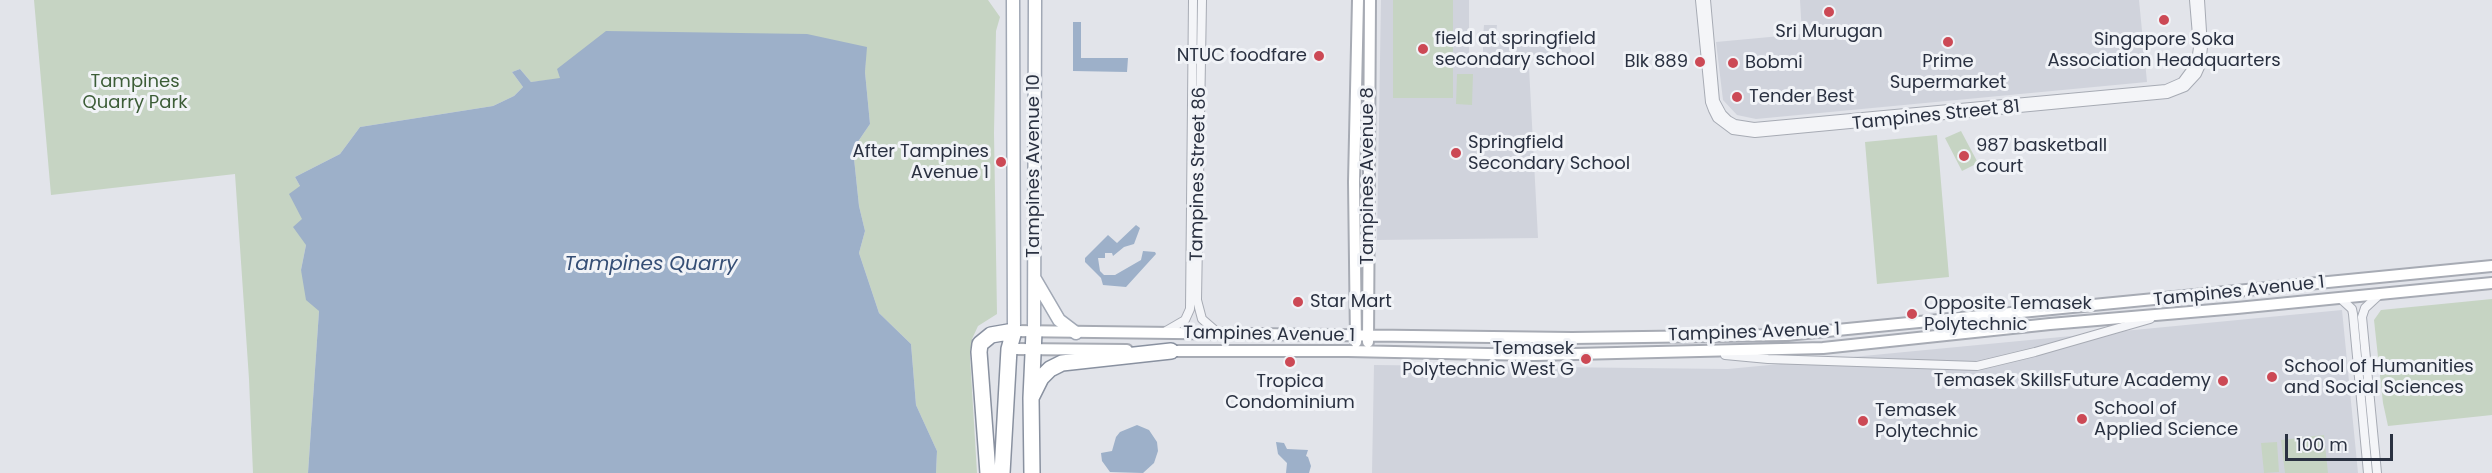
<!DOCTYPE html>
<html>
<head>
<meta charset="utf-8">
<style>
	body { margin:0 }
	#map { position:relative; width:2492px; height:473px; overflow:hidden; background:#e2e4ea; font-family:Poppins,sans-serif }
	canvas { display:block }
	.scale { position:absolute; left:2285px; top:434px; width:108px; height:27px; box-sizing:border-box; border:3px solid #2a3141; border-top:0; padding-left:8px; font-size:18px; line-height:21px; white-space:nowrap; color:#2a3141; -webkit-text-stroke:4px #f1f3f7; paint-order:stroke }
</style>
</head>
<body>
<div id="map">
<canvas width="2492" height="473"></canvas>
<div class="scale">100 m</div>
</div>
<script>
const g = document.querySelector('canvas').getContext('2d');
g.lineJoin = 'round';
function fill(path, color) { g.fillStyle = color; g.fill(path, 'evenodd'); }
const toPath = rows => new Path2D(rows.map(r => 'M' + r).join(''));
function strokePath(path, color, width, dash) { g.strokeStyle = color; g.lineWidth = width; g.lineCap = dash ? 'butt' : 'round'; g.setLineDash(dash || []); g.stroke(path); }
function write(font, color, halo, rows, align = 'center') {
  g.font = font + ' Poppins,sans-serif'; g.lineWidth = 6; g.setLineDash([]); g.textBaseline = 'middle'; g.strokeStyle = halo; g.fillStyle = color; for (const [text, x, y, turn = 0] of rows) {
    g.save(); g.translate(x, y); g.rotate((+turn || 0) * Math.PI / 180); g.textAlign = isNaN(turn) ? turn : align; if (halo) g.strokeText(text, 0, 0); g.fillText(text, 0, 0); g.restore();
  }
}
fill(toPath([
	[1381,0,1469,0,1469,67,1529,67,1538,238,1377,240],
	[1800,0,2139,0,2147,82,1756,119,1737,115,1723,100,1716,42,1802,34],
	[1484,25,1497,25,1495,40,1571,41,1571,55,1497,55,1496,59,1494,59,1493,55,1483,54,1483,41,1486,41,1486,37,1483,37],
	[2342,310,2358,473,1372,473,1374,365,1728,369]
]), '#d0d3dc');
fill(toPath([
	[34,0,988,0,1000,17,996,31,994,133,997,314,978,326,972,339,970,357,977,473,936,473,937,451,916,405,911,344,879,313,859,253,865,231,859,206,853,149,870,124,865,72,866,47,531,82,520,69,512,72,523,87,514,96,493,106,360,127,340,154,295,177,300,186,306,245,301,270,319,311,308,473,253,473,249,379,235,174,51,195],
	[1393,0,1453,0,1453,98,1393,98],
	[1457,74,1473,74,1472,105,1456,104],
	[1961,131,1978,163,1962,171,1945,138],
	[1937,135,1949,277,1877,284,1865,142],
	[2492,299,2492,415,2388,426,2383,403,2374,320,2381,310],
	[2324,435,2328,473,2285,473,2281,440],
	[2277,442,2279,472,2264,473,2261,443]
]), '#c6d4c3');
fill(toPath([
	[1073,22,1081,22,1081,58,1128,58,1127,72,1073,71],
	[606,31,807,34,867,47,865,72,870,124,853,149,859,206,865,231,859,253,879,313,911,344,916,405,937,451,936,473,308,473,319,311,306,300,301,270,306,245,293,227,302,219,289,194,300,186,295,177,340,154,360,127,493,106,514,96,523,87,512,72,520,69,531,82,560,78,557,69],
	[1136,225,1140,228,1134,244,1124,247,1113,256,1112,253,1105,253,1105,258,1098,258,1100,271,1104,275,1115,275,1141,260,1143,251,1155,252,1156,254,1126,287,1103,285,1101,278,1085,262,1085,258,1108,235,1117,243],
	[1137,425,1149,430,1157,442,1158,451,1154,463,1143,473,1110,472,1102,461,1101,453,1112,451,1116,437,1120,432],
	[1276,442,1284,443,1287,449,1308,450,1306,456,1308,457,1311,466,1309,473,1286,473,1287,463,1278,454]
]), '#9db0c9');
const street = toPath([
	[1202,0,1197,300,1202,319,1217,332],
	[1700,0,1710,102,1713,110,1717,118,1733,130,1755,133,2167,94,2185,87,2197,74,2201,65,2203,47,2200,0],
	[1706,0,1715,101,1722,114,1728,120,1735,124,1754,127,2166,89,2182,82,2196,63,2198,47,2194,0],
	[2340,298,2352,309,2353,314,2368,473],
	[1166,331,1185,320,1190,309,1193,0],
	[1725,355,1768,359,1977,366,2035,352,2150,319],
	[2377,473,2362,317,2365,308,2379,295]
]);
const secondary = toPath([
	[1014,331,1572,338,1786,335,2492,266],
	[1356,342,1354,182,1358,0],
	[1368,342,1370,0],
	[1016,349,1127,350],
	[1166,351,1348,351,1534,355,1823,348,2050,324,2237,308,2492,283]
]);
const primary = toPath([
	[1013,0,1014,331],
	[1035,279,1059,320,1076,333],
	[1034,332,1035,0]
]);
const highway = toPath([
	[1031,398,1041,378,1050,369,1062,363,1171,351],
	[988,473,979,352,980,344,991,335,1014,331],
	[1002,473,1009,349,1014,331],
	[1032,473,1031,398,1034,332]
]);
strokePath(street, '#a7abb4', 10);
strokePath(secondary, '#a7abb4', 14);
strokePath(primary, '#a1a8b5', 15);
strokePath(highway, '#8991a0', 18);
strokePath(street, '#f4f5f8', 8);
strokePath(secondary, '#fff', 10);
strokePath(primary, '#fff', 12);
strokePath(highway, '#fff', 15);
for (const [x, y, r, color] of [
	[1829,12,6,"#cc4955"],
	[2164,20,6,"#cc4955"],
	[1948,42,6,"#cc4955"],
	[1423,49,6,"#cc4955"],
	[1319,56,6,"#cc4955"],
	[1700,62,6,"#cc4955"],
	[1733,63,6,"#cc4955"],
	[1737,97,6,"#cc4955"],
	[1456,153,6,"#cc4955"],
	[1964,156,6,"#cc4955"],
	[1001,162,6,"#cc4955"],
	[1298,302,6,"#cc4955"],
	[1912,314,6,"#cc4955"],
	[1586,359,6,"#cc4955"],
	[1290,362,6,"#cc4955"],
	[2272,377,6,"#cc4955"],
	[2223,381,6,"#cc4955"],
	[2082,419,6,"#cc4955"],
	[1863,421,6,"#cc4955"]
]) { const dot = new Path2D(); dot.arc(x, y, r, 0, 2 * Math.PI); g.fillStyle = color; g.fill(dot); strokePath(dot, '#f1f3f7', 2); }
write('18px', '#2a3141', '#f1f3f7', [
	["Sri Murugan",1829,32,"center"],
	["field at springfield",1435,39],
	["secondary school",1435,60],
	["Singapore Soka",2164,40,"center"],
	["Association Headquarters",2164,61,"center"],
	["NTUC foodfare",1307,56,"right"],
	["Blk 889",1688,62,"right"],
	["Prime",1948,62,"center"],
	["Supermarket",1948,83,"center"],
	["Bobmi",1745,63],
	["Tender Best",1749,97],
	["Springfield",1468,143],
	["Secondary School",1468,164],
	["987 basketball",1976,146],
	["court",1976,167],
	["After Tampines",989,152,"right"],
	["Avenue 1",989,173,"right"],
	["Star Mart",1310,302],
	["Opposite Temasek",1924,304],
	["Polytechnic",1924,325],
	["Temasek",1574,349,"right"],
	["Polytechnic West G",1574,370,"right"],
	["School of Humanities",2284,367],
	["and Social Sciences",2284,388],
	["Temasek SkillsFuture Academy",2211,381,"right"],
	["Tropica",1290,382,"center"],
	["Condominium",1290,403,"center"],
	["School of",2094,409],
	["Applied Science",2094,430],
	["Temasek",1875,411],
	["Polytechnic",1875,432]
], 'left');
write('18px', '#3c5d37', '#f1f3f7', [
	["Tampines",135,82],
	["Quarry Park",135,103]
]);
write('18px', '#2a3141', '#f1f3f7', [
	["Tampines Street 81",1936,116,-6],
	["Tampines Avenue 10",1034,166,-90],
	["Tampines Street 86",1199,174,-89],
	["Tampines Avenue 8",1368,176,-90],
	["Tampines Avenue 1",2239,292,-6],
	["Tampines Avenue 1",1754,333,-2],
	["Tampines Avenue 1",1269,335,1]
]);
write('italic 20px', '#354e75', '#f1f3f7', [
	["Tampines Quarry",651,265]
]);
</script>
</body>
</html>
